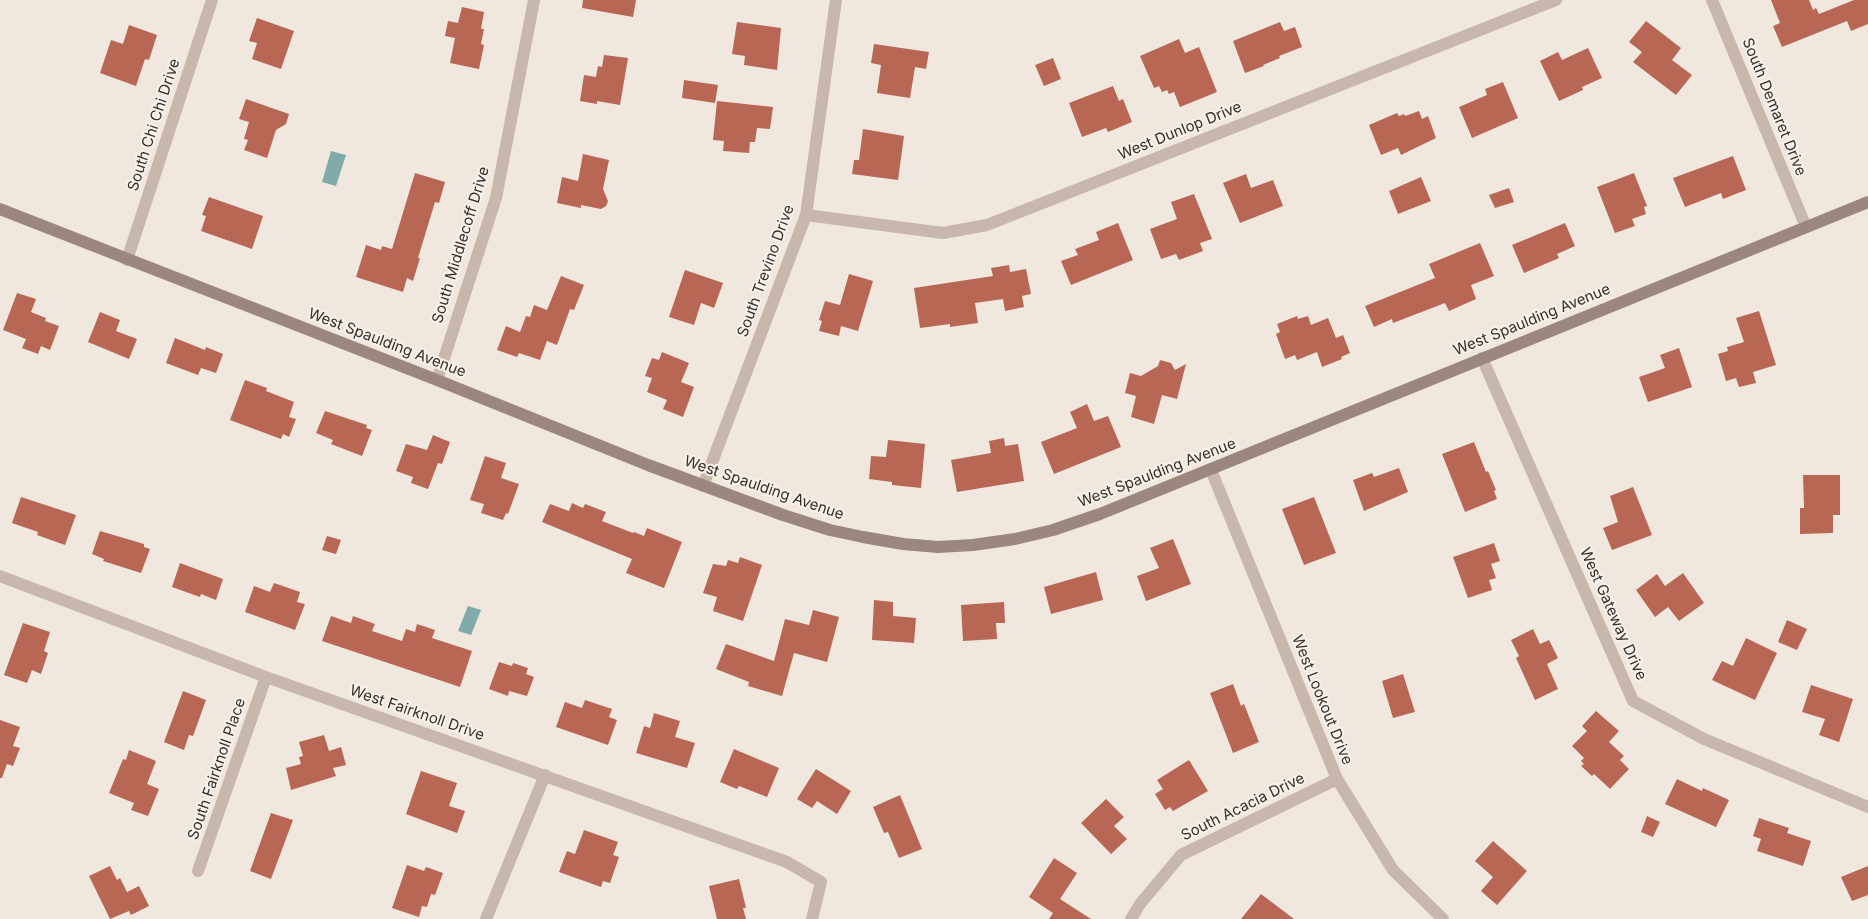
<!DOCTYPE html>
<html>
<head>
<meta charset="utf-8">
<style>
	body { margin:0 }
	canvas { display:block; background:#f0e7df }
</style>
</head>
<body>
<canvas width="1868" height="919"></canvas>
<script>
const g = document.querySelector('canvas').getContext('2d');
g.lineJoin = 'round';
function fill(path, color) { g.fillStyle = color; g.fill(path, 'evenodd'); }
const toPath = rows => new Path2D(rows.map(r => 'M' + r).join(''));
function strokePath(path, color, width, dash) { g.strokeStyle = color; g.lineWidth = width; g.lineCap = dash ? 'butt' : 'round'; g.setLineDash(dash || []); g.stroke(path); }
function write(font, color, halo, rows, align = 'center') {
  g.font = font + ' Inter,sans-serif'; g.lineWidth = 4; g.setLineDash([]); g.textBaseline = 'middle'; g.strokeStyle = halo; g.fillStyle = color; for (const [text, x, y, turn = 0] of rows) {
    g.save(); g.translate(x, y); g.rotate((+turn || 0) * Math.PI / 180); g.textAlign = isNaN(turn) ? turn : align; if (halo) g.strokeText(text, 0, 0); g.fillText(text, 0, 0); g.restore();
  }
}
fill(toPath([
	[331,151,346,155,336,186,322,182],
	[468,606,481,610,471,635,458,631]
]), '#81aaaa');
fill(toPath([
	[583,0,636,0,633,17,582,8],
	[1771,0,1809,0,1813,10,1816,8,1819,14,1854,0,1868,0,1868,24,1851,31,1847,21,1782,47,1773,26,1780,23],
	[462,7,484,12,481,29,484,29,481,44,484,45,479,69,450,63,455,38,445,36,448,21,458,23],
	[257,18,294,31,281,69,252,59,257,43,249,41],
	[1646,21,1681,48,1672,60,1692,75,1676,95,1633,62,1642,52,1629,42],
	[737,22,781,28,777,70,744,65,745,56,732,54],
	[1280,22,1284,31,1295,27,1302,47,1279,56,1280,58,1263,65,1264,66,1245,73,1233,41],
	[129,25,157,35,149,60,145,59,136,86,100,73,111,40,123,44],
	[1179,39,1185,53,1199,47,1217,92,1180,107,1174,92,1169,94,1167,90,1162,92,1159,86,1154,88,1140,56],
	[874,44,929,52,926,69,915,67,910,98,877,93,881,65,871,63],
	[1588,48,1602,78,1582,87,1583,90,1559,101,1540,61,1558,52,1562,60],
	[604,55,628,58,620,105,597,101,597,104,580,101,584,75,596,77,598,66,602,67],
	[1053,58,1061,79,1044,86,1035,65],
	[684,80,718,85,715,103,682,98],
	[1503,82,1518,118,1472,138,1459,107,1487,95,1485,89],
	[1113,86,1119,101,1123,99,1132,122,1108,132,1106,128,1082,137,1069,103],
	[246,99,289,114,286,124,276,130,267,158,244,150,248,140,244,139,249,122,239,119],
	[717,101,773,107,770,129,757,128,755,142,750,142,749,153,723,151,724,141,713,140],
	[1419,111,1422,119,1428,116,1436,138,1401,155,1398,148,1381,155,1369,125,1397,113,1399,116,1404,114,1405,116],
	[863,129,904,136,898,180,852,174,854,160,859,160],
	[583,154,609,160,603,189,608,201,606,206,601,209,581,205,581,208,557,203,562,177,578,181],
	[1733,156,1746,190,1723,199,1721,193,1685,207,1673,178],
	[415,173,445,182,439,203,435,202,418,258,420,258,413,281,407,278,403,292,356,277,366,245,381,250,382,246,392,249],
	[1634,173,1647,206,1644,207,1646,214,1632,219,1635,226,1615,233,1597,187],
	[1246,174,1251,188,1273,180,1283,206,1240,223,1223,183],
	[1421,177,1431,201,1398,214,1389,191],
	[1509,188,1514,202,1495,208,1489,195],
	[1194,194,1212,239,1200,243,1203,251,1179,260,1176,254,1161,259,1150,229,1177,219,1171,202],
	[209,197,263,216,252,249,201,231,206,216,202,215],
	[1118,223,1133,260,1071,285,1061,261,1078,255,1075,249,1099,240,1096,232],
	[1565,223,1575,246,1557,254,1559,258,1524,273,1512,245],
	[1480,243,1494,276,1471,285,1476,299,1449,311,1445,303,1393,323,1392,319,1374,327,1365,306,1435,278,1429,264],
	[1009,265,1010,272,1026,269,1031,294,1022,296,1024,307,1005,311,1003,299,975,303,978,323,950,327,950,324,920,328,914,288,993,276,991,268],
	[685,270,723,283,714,308,701,303,694,325,669,317],
	[849,274,873,281,858,331,841,326,839,336,819,331,822,321,819,320,825,301,840,305],
	[561,276,584,285,574,310,570,309,557,345,547,341,540,360,519,353,517,357,497,350,506,326,520,332,526,316,530,317,534,305,547,310],
	[17,293,36,299,31,312,46,318,45,321,59,326,50,350,41,346,38,354,22,348,26,339,3,330],
	[1759,311,1776,365,1753,372,1756,383,1739,387,1736,378,1726,381,1718,354,1728,351,1727,347,1744,342,1736,318],
	[100,312,120,320,116,331,137,339,129,359,88,342],
	[1297,316,1298,319,1308,316,1311,325,1328,318,1336,338,1343,335,1350,353,1341,357,1342,359,1322,367,1317,352,1297,360,1295,355,1285,359,1276,334,1280,332,1277,324],
	[175,338,205,350,206,347,223,354,216,373,201,368,198,375,166,363],
	[1679,348,1692,387,1648,402,1639,377,1665,368,1660,355],
	[662,352,689,363,681,382,694,387,683,417,663,409,667,400,647,392,652,378,645,376,652,358,659,360],
	[1160,360,1171,363,1175,370,1186,364,1177,399,1162,395,1154,424,1131,417,1136,396,1125,393,1130,373,1141,376,1158,366],
	[245,380,267,388,266,391,294,402,289,417,296,419,289,437,283,434,281,439,230,420],
	[1087,404,1094,421,1108,416,1121,447,1054,474,1041,442,1077,428,1070,412],
	[325,411,367,425,366,428,372,430,362,456,331,444,333,440,316,433],
	[433,435,450,442,442,464,438,463,428,489,411,483,413,477,396,471,406,444,427,450],
	[1004,438,1005,446,1018,444,1024,481,957,492,951,460,991,453,989,441],
	[888,440,925,444,921,488,892,485,892,482,869,479,871,456,886,457],
	[1474,442,1486,472,1488,471,1496,490,1494,491,1497,499,1465,512,1442,454],
	[485,456,506,463,501,478,519,484,508,514,506,513,503,520,481,513,484,504,470,500],
	[1399,468,1408,492,1364,511,1353,480,1372,473,1374,477],
	[1803,475,1840,475,1840,515,1833,515,1833,533,1800,534,1800,508,1804,508],
	[1633,487,1652,535,1612,550,1603,528,1618,522,1610,496],
	[21,497,76,515,65,545,37,535,38,532,12,523],
	[1314,497,1336,553,1304,565,1282,509],
	[572,503,583,508,585,504,606,512,602,521,633,533,634,532,644,536,647,528,682,542,664,588,626,573,632,559,542,522,550,504,569,511],
	[100,531,144,544,144,547,150,549,141,573,103,561,104,559,92,554],
	[327,536,341,540,336,554,322,550],
	[1173,539,1191,584,1146,601,1137,576,1159,568,1150,548],
	[1494,543,1500,561,1491,564,1496,578,1489,580,1492,590,1468,598,1453,557],
	[740,557,762,565,743,621,713,611,717,597,703,593,713,564,726,566,728,560,738,563],
	[180,563,223,579,216,600,201,594,200,597,172,587],
	[1096,572,1103,600,1051,614,1044,587],
	[1683,573,1704,603,1679,621,1668,607,1655,617,1636,590,1657,574,1665,586],
	[274,583,300,592,297,602,305,604,295,630,245,612,254,586,270,592],
	[874,600,893,602,893,616,916,618,914,643,872,640],
	[1004,602,1005,623,996,623,997,639,963,641,961,605],
	[813,610,839,617,827,662,794,653,782,696,748,686,749,682,716,669,726,644,774,661,785,619,809,625],
	[331,616,351,623,353,616,375,624,372,631,402,641,406,629,415,632,417,624,435,630,432,638,472,651,460,687,322,641],
	[1787,620,1807,629,1797,650,1778,642],
	[23,623,50,632,44,651,48,653,41,674,32,670,27,683,4,675],
	[1533,629,1540,644,1549,640,1558,658,1547,664,1558,689,1535,700,1516,658,1519,656,1511,640],
	[1746,638,1777,653,1755,700,1712,680,1722,661,1733,666],
	[499,662,512,666,513,663,528,668,526,674,534,677,527,696,509,691,508,696,489,689],
	[1403,674,1415,712,1393,718,1382,681],
	[1233,684,1241,706,1244,704,1259,742,1233,753,1210,693],
	[1811,685,1853,699,1839,742,1819,735,1825,719,1802,712],
	[183,691,206,700,193,736,189,735,184,750,164,742],
	[585,700,612,709,609,717,617,720,608,745,556,727,565,702,582,708],
	[1596,711,1619,731,1609,742,1624,756,1620,760,1629,769,1610,789,1594,774,1592,776,1581,766,1584,764,1581,761,1584,758,1572,746,1587,731,1582,726],
	[654,713,680,721,675,737,695,743,687,768,636,753,644,726,650,728],
	[0,720,20,727,13,746,20,748,13,766,7,764,2,778,0,778],
	[324,735,329,751,341,747,346,765,333,768,336,776,291,790,286,768,301,764,299,757,303,756,299,742],
	[734,749,779,768,767,797,739,786,737,789,720,782],
	[129,750,156,761,147,784,159,789,148,816,131,810,134,803,109,793,123,759,126,760],
	[1189,760,1208,791,1173,811,1170,807,1165,810,1155,794,1163,789,1157,780],
	[816,769,851,791,837,814,817,801,812,808,797,799],
	[421,771,457,783,449,806,465,811,457,833,406,814],
	[1677,779,1702,791,1703,788,1729,800,1716,827,1665,804],
	[900,795,922,849,899,858,888,832,884,833,873,807],
	[1106,799,1124,817,1114,826,1127,839,1111,854,1081,823],
	[271,813,293,820,271,879,250,871],
	[1647,816,1660,822,1653,837,1641,832],
	[1759,818,1789,828,1787,833,1811,841,1803,866,1757,851,1761,839,1753,836],
	[584,830,618,842,613,855,619,857,610,883,603,881,601,887,559,872,567,851,575,854],
	[1493,841,1527,871,1497,905,1481,891,1493,877,1475,861],
	[1054,858,1077,873,1060,899,1091,919,1049,919,1053,913,1029,897],
	[407,865,424,871,426,867,443,873,435,895,431,894,427,907,422,906,419,917,392,908],
	[110,866,117,880,120,878,127,892,139,886,149,906,131,915,129,911,110,919,89,876],
	[1868,866,1868,895,1852,901,1841,877],
	[739,879,746,908,743,908,746,919,717,919,709,886],
	[1261,894,1294,919,1241,919]
]), '#b96755');
strokePath(toPath([
	[1712,0,1806,227],
	[806,215,943,233,987,225,1556,0],
	[127,260,212,0],
	[1482,358,1633,701,1704,739,1868,807],
	[437,380,496,198,534,0],
	[1211,470,1337,779,1393,870,1443,919],
	[703,486,806,215,836,0],
	[0,576,266,677,787,862,821,882,812,919],
	[198,871,266,677],
	[486,919,545,775],
	[1131,919,1140,904,1181,855,1337,779]
]), '#c7b7ac', 12);
strokePath(toPath([
	[0,209,437,380,648,465,783,515,830,530,863,537,903,544,938,547,973,545,1015,539,1053,530,1100,514,1868,202]
]), '#9b877e', 12);
write('15px', '#362d2a', '#f8f1eb', [
	["South Demaret Drive",1774,107,68],
	["South Chi Chi Drive",154,125,-72],
	["West Dunlop Drive",1180,131,-22],
	["South Middlecoff Drive",461,245,-73],
	["South Trevino Drive",766,271,-70],
	["West Spaulding Avenue",1532,320,-22],
	["West Spaulding Avenue",387,343,21],
	["West Spaulding Avenue",1157,473,-21],
	["West Spaulding Avenue",764,488,19],
	["West Gateway Drive",1613,614,66],
	["West Lookout Drive",1322,700,68],
	["West Fairknoll Drive",417,713,19],
	["South Fairknoll Place",217,769,-71],
	["South Acacia Drive",1243,807,-26]
]);
</script>
</body>
</html>
